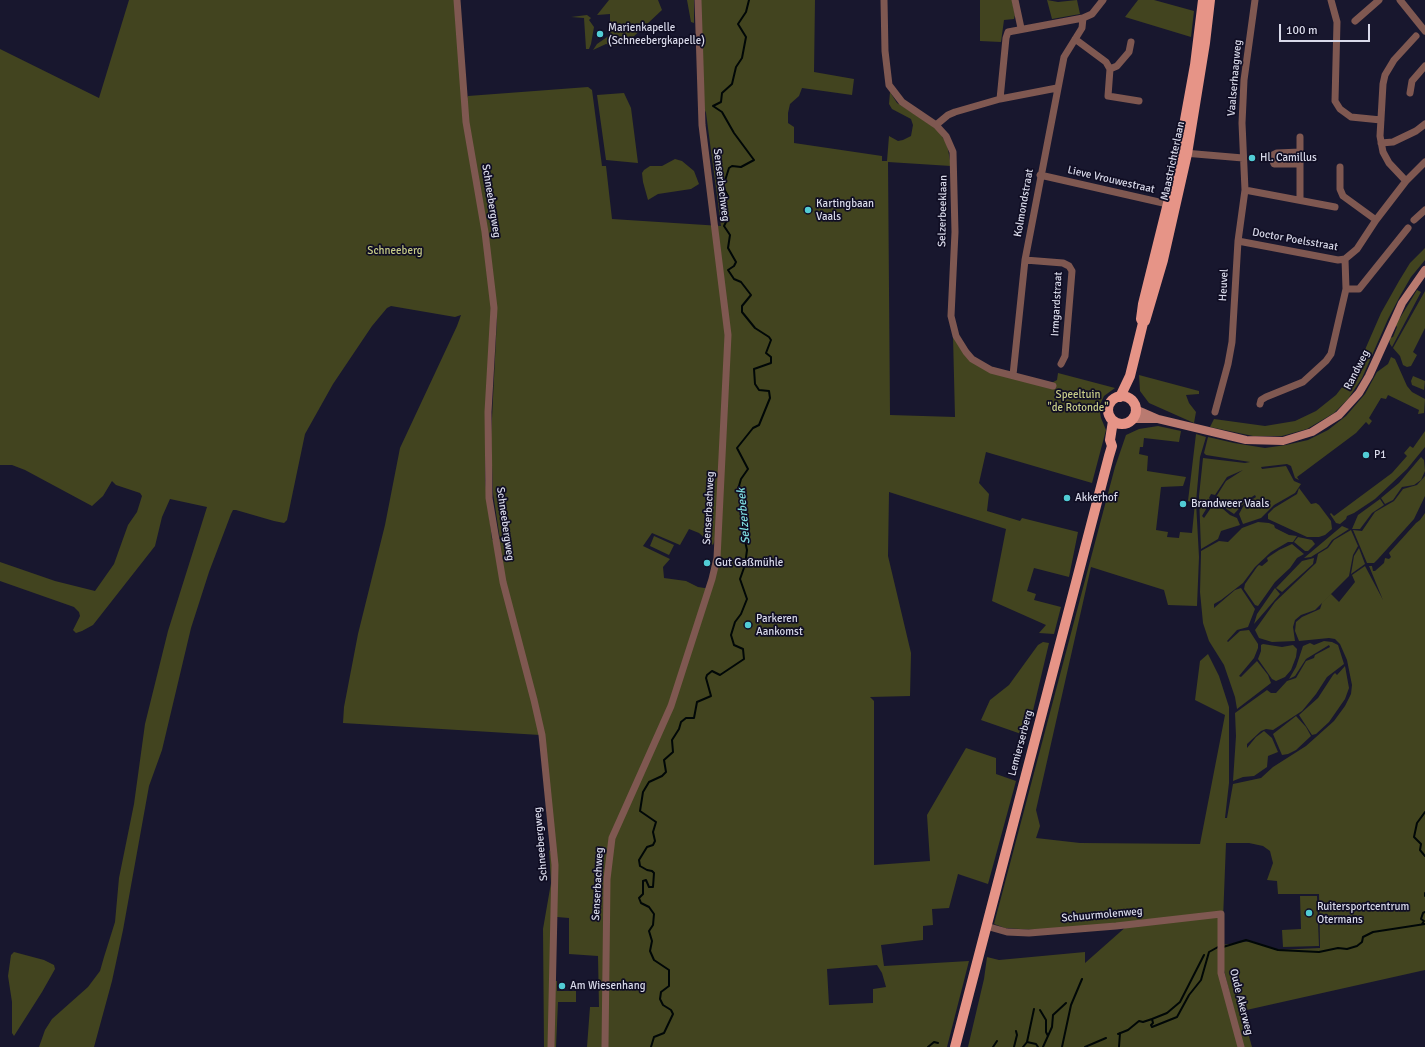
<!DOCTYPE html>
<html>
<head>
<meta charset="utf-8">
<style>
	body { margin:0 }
	#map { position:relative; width:1425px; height:1047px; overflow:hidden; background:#18172e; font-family:Signika,sans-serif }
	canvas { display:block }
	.scale { position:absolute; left:1279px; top:24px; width:91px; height:18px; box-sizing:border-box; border:2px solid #d9daea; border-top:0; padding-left:5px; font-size:12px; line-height:14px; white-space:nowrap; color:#d9daea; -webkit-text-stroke:3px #100e24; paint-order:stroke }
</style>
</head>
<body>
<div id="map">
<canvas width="1425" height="1047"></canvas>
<div class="scale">100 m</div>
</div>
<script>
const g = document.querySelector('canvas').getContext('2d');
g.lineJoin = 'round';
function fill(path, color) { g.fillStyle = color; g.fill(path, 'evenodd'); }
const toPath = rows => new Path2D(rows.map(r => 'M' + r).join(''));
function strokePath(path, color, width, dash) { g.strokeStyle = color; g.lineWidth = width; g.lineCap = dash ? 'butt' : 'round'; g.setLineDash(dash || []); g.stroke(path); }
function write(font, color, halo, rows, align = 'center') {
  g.font = font + ' Signika,sans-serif'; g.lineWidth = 3.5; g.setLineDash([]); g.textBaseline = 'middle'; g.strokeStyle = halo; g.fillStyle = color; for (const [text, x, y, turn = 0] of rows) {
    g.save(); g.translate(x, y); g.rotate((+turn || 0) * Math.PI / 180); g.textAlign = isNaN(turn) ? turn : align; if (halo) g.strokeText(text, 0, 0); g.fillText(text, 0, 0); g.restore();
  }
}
fill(toPath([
	[129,0,456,0,464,121,482,222,493,306,489,380,485,413,485,480,492,540,500,539,493,493,491,438,497,318,486,225,468,121,467,98,468,96,588,87,592,90,602,166,606,166,612,219,721,226,706,113,702,103,700,0,815,0,814,72,854,79,852,95,802,88,799,96,790,104,788,113,788,123,794,127,794,143,882,156,882,161,887,161,889,136,898,141,903,140,911,136,913,125,911,119,892,109,889,104,890,92,897,103,928,122,939,132,947,144,951,166,888,162,890,415,955,417,953,336,968,358,984,369,997,374,1046,386,1057,380,1058,373,1115,388,1104,396,1099,407,1101,418,1106,430,1092,483,986,452,979,483,989,494,987,511,1020,521,1022,518,1078,532,1069,577,1034,568,1027,591,1036,594,1034,600,1061,607,1054,634,1039,633,1046,625,992,601,1006,529,889,492,888,556,911,653,910,696,870,697,874,701,874,865,930,861,927,815,966,748,996,758,996,774,1016,781,988,884,958,874,949,908,932,909,933,925,923,926,923,940,881,945,884,966,969,961,947,1047,587,1047,590,1007,599,1007,598,956,569,954,569,918,557,917,557,863,555,842,550,843,540,735,343,723,344,707,358,634,385,525,400,448,457,326,461,315,455,317,391,306,387,308,372,326,333,384,305,434,287,520,284,523,274,521,236,510,233,510,231,514,209,572,191,628,162,750,149,786,123,930,112,981,94,1047,39,1047,45,1030,52,1019,88,987,100,971,104,957,115,922,119,878,134,804,145,724,168,631,207,507,170,499,162,517,155,546,93,625,82,631,76,633,73,630,80,616,79,612,74,607,0,581,0,562,55,581,95,591,114,564,128,525,137,512,142,496,140,493,116,485,112,481,103,496,92,506,25,470,12,465,0,465,0,49,99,98],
	[689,529,699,533,713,545,716,537,721,539,719,559,711,589,698,587,686,581,664,578,663,567,670,559,643,546,652,533,680,545],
	[877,965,882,973,886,987,873,989,873,1003,829,1005,827,969],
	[609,0,658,0,662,10,631,39,621,44,614,46,606,44,593,50,597,44,610,35,610,14,597,15],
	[687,0,694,0,694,23,691,22],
	[980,0,1012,0,1015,15,1014,19,1004,20,1001,42,980,41],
	[1047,0,1058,2,1077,0,1080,14,1052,19],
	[1138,0,1154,0,1194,11,1191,37,1125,17],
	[587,15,591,18,589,20,594,27,591,44,589,49,586,49,584,18,571,17],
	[624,93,631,108,638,163,606,160,597,95],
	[675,159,682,161,694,171,699,184,691,189,658,194,648,200,643,182,642,173,644,170,650,166,662,166],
	[1425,248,1425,260,1411,277,1400,296,1388,319,1362,378,1348,399,1334,413,1307,429,1282,436,1253,436,1210,427,1214,419,1265,426,1295,421,1316,411,1336,395,1357,368,1381,313,1399,281,1410,263],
	[1417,290,1421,292,1392,347,1390,344,1389,338,1393,337,1397,327,1395,324,1398,318,1400,318],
	[1425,291,1425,328,1413,352,1417,355,1411,366,1407,367,1403,365,1400,356,1393,348],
	[1391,357,1395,359,1407,386,1412,392,1425,399,1424,413,1418,414,1419,410,1388,395,1386,399,1381,398,1369,418,1372,421,1369,425,1366,422,1356,433,1297,477,1299,480,1295,478,1291,466,1287,464,1261,467,1262,469,1286,466,1294,481,1301,484,1295,493,1274,505,1261,518,1243,524,1239,514,1244,505,1256,497,1255,495,1247,500,1234,514,1216,502,1216,497,1226,481,1243,470,1227,477,1215,495,1211,494,1209,498,1211,501,1202,516,1204,518,1215,502,1230,515,1237,518,1240,525,1221,531,1218,539,1201,549,1199,496,1203,458,1245,463,1250,462,1206,455,1204,453,1208,437,1234,443,1265,448,1286,445,1308,440,1328,430,1346,416,1365,394,1377,372,1388,364],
	[1139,375,1199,391,1199,394,1186,395,1189,403,1196,412,1194,423,1149,403,1140,391],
	[1413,376,1425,381,1424,390,1412,385,1411,381],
	[1158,426,1181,431,1179,442,1144,438,1143,447,1140,447,1139,454,1148,456,1147,471,1186,477,1183,486,1161,487,1156,530,1168,532,1167,537,1179,538,1180,532,1192,533,1195,503,1188,501,1196,434,1206,437,1200,457,1196,502,1199,557,1197,606,1168,605,1164,590,1091,567,1036,810,1040,826,1036,838,1080,843,1200,844,1225,715,1195,700,1200,661,1208,654,1219,676,1229,707,1229,783,1225,818,1227,818,1233,784,1261,778,1273,767,1306,746,1334,721,1345,706,1351,694,1352,685,1347,660,1340,644,1335,639,1329,638,1299,641,1295,631,1296,622,1302,617,1320,609,1322,603,1331,594,1339,602,1355,582,1352,575,1365,566,1383,600,1369,566,1372,566,1373,571,1375,571,1384,563,1385,558,1389,559,1391,557,1389,553,1416,523,1420,520,1425,513,1425,970,1242,1011,1252,1047,1243,1047,1222,962,1218,969,1238,1047,968,1047,984,979,987,957,999,960,1085,952,1085,963,1128,925,1050,931,1005,928,994,924,1115,467,1126,435,1139,429],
	[1226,843,1249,843,1263,846,1270,851,1273,863,1267,880,1277,881,1278,894,1319,894,1320,948,1277,950,1251,941,1222,945],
	[1425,431,1425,447,1407,469,1375,499,1354,513,1347,516,1346,519,1340,524,1336,523,1330,514,1331,513,1334,516,1392,473,1407,456,1404,453,1410,446,1413,448],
	[1421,457,1424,460,1425,471,1421,480,1414,485,1402,487,1393,500,1385,504,1381,498,1399,483],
	[1425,476,1425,496,1414,519,1378,559,1374,563,1367,563,1353,530,1362,531,1375,512,1394,501,1403,489,1417,485],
	[1299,488,1311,504,1316,503,1319,505,1331,521,1332,529,1325,535,1319,537,1307,537,1268,519,1268,514,1274,508,1297,494],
	[1380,499,1384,505,1372,513,1360,529,1352,529,1358,515],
	[1258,522,1269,523,1274,525,1275,528,1289,535,1297,536,1293,542,1288,542,1271,552,1255,567,1243,583,1221,600,1214,604,1214,608,1235,590,1241,588,1255,609,1248,627,1237,630,1227,641,1228,642,1240,631,1249,630,1258,644,1258,648,1254,658,1239,676,1241,677,1257,661,1268,675,1271,683,1237,709,1235,697,1224,665,1209,641,1203,623,1200,592,1201,553,1201,551,1219,541,1228,542,1242,528],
	[1342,526,1349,529,1332,540,1327,547,1311,557,1304,558],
	[1351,530,1358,546,1353,555,1349,576,1315,610,1301,615,1295,620,1293,627,1295,641,1272,642,1259,638,1255,630,1275,602,1316,563,1318,554,1328,548,1334,540],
	[654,536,674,545,669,555,650,546],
	[1298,537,1312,540,1315,544,1308,551,1305,551,1294,542],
	[1292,544,1304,554,1297,558,1290,568,1275,582,1258,606,1255,605,1244,589,1245,584,1257,567,1259,565,1262,566,1268,561,1267,558,1279,550],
	[1359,548,1365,564,1351,574,1354,556],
	[1314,558,1313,564,1282,592,1276,588,1302,561],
	[1275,588,1280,594,1254,624,1257,614],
	[1324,641,1332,642,1338,645,1344,664,1327,677,1316,694,1302,711,1273,730,1266,729,1261,731,1247,744,1247,748,1256,737,1264,731,1272,738,1278,752,1268,756,1267,767,1254,776,1243,777,1233,781,1236,736,1235,713,1267,690,1271,693,1276,693,1287,681,1296,678,1306,661,1314,658,1315,655,1330,647,1329,645,1306,659,1295,676,1289,679,1296,667,1303,646,1310,643,1314,645],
	[1043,642,1049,643,1027,736,981,720,990,700,1009,685,1038,645],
	[1263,644,1282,647,1293,645,1297,649,1296,657,1291,670,1285,677,1276,681,1272,679,1258,659,1261,651,1261,645],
	[1345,666,1349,688,1345,699,1329,722,1316,734,1312,735,1299,715,1318,698,1333,675,1335,673,1337,675],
	[1296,716,1306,727,1311,736,1296,750,1288,754,1282,755,1273,734],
	[549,849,553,858,554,981,557,981,557,991,576,991,576,1002,558,1002,556,1047,544,1047,543,929,551,883],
	[1300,896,1317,896,1319,946,1283,947,1282,930,1301,929],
	[14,952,44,960,54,965,55,969,42,992,14,1036,12,1033,12,1002,8,976,11,955]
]), '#42441f');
strokePath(toPath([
	[1425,812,1417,823,1414,837,1421,844,1420,850,1425,856],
	[1425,893,1425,896],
	[1422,924,1424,921,1421,919,1423,913,1425,912],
	[1223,947,1246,940,1278,950,1319,952,1338,948,1347,949,1357,946,1362,942,1363,937,1373,932,1425,924],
	[1040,1010,1046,1020,1046,1032,1048,1036],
	[1152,1019,1167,1013,1180,1002,1204,955],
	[1118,1034,1128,1030,1139,1021,1143,1022,1152,1019,1153,1023,1151,1025,1152,1027,1177,1017,1189,995,1201,980,1209,952,1218,947],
	[1027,1042,1034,1009],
	[651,1047,654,1037,664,1033,673,1014,671,1010,663,1005,660,999,661,992,669,986,669,970,654,960,650,951,652,941,649,931,653,925,654,914,649,907,641,903,639,898,643,894,643,881,646,880,649,887,653,887,654,873,652,871,647,870,640,866,639,860,647,847,653,845,655,841,653,832,656,822,640,811,643,792,649,782,662,776,666,772,664,760,673,752,672,740,679,729,681,722,686,718,694,718,697,702,711,696,706,678,707,675,712,671,720,675,744,659,743,649,734,645,731,635,735,622,741,614,747,599,740,579,745,565,747,550,743,532,743,498,739,486,741,479,748,469,737,448,753,428,759,425,770,398,769,391,759,390,755,384,754,369,771,363,771,357,766,353,771,340,769,337,755,328,742,312,742,306,751,295,741,282,734,279,728,270,734,266,736,262,728,248,730,235,724,226,726,222,723,207,728,196,723,187,729,168,732,166,741,167,754,160,734,133,722,112,713,106,721,102,722,93,732,84,736,67,742,58,746,37,738,24,746,12,749,0],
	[928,1047,934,1042,938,1043],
	[993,1047,997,1041],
	[1014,1047,1017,1035,1016,1031],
	[1023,1047,1027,1042,1036,1044,1038,1047],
	[1043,1047,1052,1027,1053,1015,1066,1003],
	[1062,1047,1071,1005,1082,979],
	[1085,1047,1106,1038],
	[1119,1047,1120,1033]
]), '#000707', 2);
strokePath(toPath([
	[457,0,466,122,485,232,494,308,488,412,489,498,503,582,534,700,542,735,555,865,551,1047],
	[884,0,885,51,889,85,902,102,936,125,946,136,953,152,955,232,951,316,956,336,966,352,972,359,991,370,1053,386],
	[1015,0,1021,28],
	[1331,0,1337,22,1335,101,1340,109,1351,117,1381,120],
	[1400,0,1425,31],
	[1355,21,1379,0],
	[1075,39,1106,62,1110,69],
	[1131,42,1129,52,1117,66,1110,69,1108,96,1139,101],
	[1410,93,1412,81,1425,66],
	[1000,99,1006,38,1008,32,1083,18],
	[936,125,948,115,955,112,1000,99,1057,88],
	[1300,137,1300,200],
	[1381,143,1393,142,1416,131,1425,124],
	[1184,153,1243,158],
	[1300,164,1274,164,1272,158,1273,155,1277,153,1300,152],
	[1340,167,1340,189,1343,196,1376,220],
	[1040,175,1172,205],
	[1406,181,1389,163,1383,152,1380,136,1383,84,1385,75,1394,60,1416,36],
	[1245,190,1335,207],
	[1414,220,1425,210],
	[1238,241,1338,260,1345,259,1357,249,1376,220,1406,181,1425,162],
	[1025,260,1063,263,1069,266,1072,271,1065,356,1061,364],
	[1346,289,1359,289,1408,228],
	[1013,375,1025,260,1064,57,1082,28,1083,18,1092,14,1103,0],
	[1260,404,1261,400,1266,397,1303,382,1326,361,1331,354,1346,289,1345,259],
	[1215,412,1228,364,1232,342,1238,241,1245,190,1242,123,1244,80,1255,0],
	[986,926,1007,932,1029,933,1116,926,1221,914,1221,973,1241,1047],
	[605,1047,607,879,612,838,671,706,712,579,717,558,728,335,702,125,698,0]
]), '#7f5851', 7);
strokePath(toPath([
	[1135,409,1158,419,1246,440,1283,441,1312,432,1339,415,1359,393,1369,376,1402,303,1425,270],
	[1132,419,1157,419]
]), '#b97a70', 8);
strokePath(toPath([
	[1145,321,1163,260,1187,154,1205,43,1210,0],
	'1108 410a14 14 0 1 1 28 0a14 14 0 1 1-28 0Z',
	[1120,397,1130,376,1143,323,1141,319,1143,304,1175,175,1195,65,1203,0],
	[955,1047,1109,456,1112,446,1110,440,1113,421]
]), '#e69487', 10);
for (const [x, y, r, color] of [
	[600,34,4,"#51ccd5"],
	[1252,158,4,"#51ccd5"],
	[808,210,4,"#51ccd5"],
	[1366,455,4,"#51ccd5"],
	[1067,498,4,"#51ccd5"],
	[1183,504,4,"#51ccd5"],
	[707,563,4,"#51ccd5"],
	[748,625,4,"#51ccd5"],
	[1309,913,4,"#51ccd5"],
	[562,986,4,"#51ccd5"]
]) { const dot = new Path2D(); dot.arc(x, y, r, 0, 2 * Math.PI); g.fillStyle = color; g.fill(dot); strokePath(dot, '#100e24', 1.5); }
write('11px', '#d9daea', '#100e24', [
	["Marienkapelle",608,28],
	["(Schneebergkapelle)",608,41],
	["Hl. Camillus",1260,158],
	["Kartingbaan",816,204],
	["Vaals",816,217],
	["P1",1374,455],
	["Akkerhof",1075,498],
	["Brandweer Vaals",1191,504],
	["Gut Gaßmühle",715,563],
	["Parkeren",756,619],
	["Aankomst",756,632],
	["Ruitersportcentrum",1317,907],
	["Otermans",1317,920],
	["Am Wiesenhang",570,986]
], 'left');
write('11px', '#d9daea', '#100e24', [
	["Vaalserhaagweg",1235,78,-85],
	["Maastrichterlaan",1173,161,-78],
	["Lieve Vrouwestraat",1111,180,13],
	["Senserbachweg",721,185,83],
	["Schneebergweg",491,201,81],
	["Kolmondstraat",1024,203,-80],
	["Selzerbeeklaan",943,211,-89],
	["Doctor Poelsstraat",1295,240,10],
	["Heuvel",1224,285,-87],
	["Irmgardstraat",1057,304,-87],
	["Randweg",1357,370,-63],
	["Senserbachweg",709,508,-87],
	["Schneebergweg",505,524,82],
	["Lemierserberg",1021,743,-75],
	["Schneebergweg",541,844,-95],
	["Senserbachweg",598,884,-87],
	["Schuurmolenweg",1102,915,-5],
	["Oude Akerweg",1241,1002,76]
]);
write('11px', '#c7cc87', '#100e24', [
	["Schneeberg",395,251],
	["Speeltuin",1078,395],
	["\"de Rotonde\"",1078,408]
]);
write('italic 12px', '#7fdde1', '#100e24', [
	["Selzerbeek",744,516,-95]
]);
</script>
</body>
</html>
